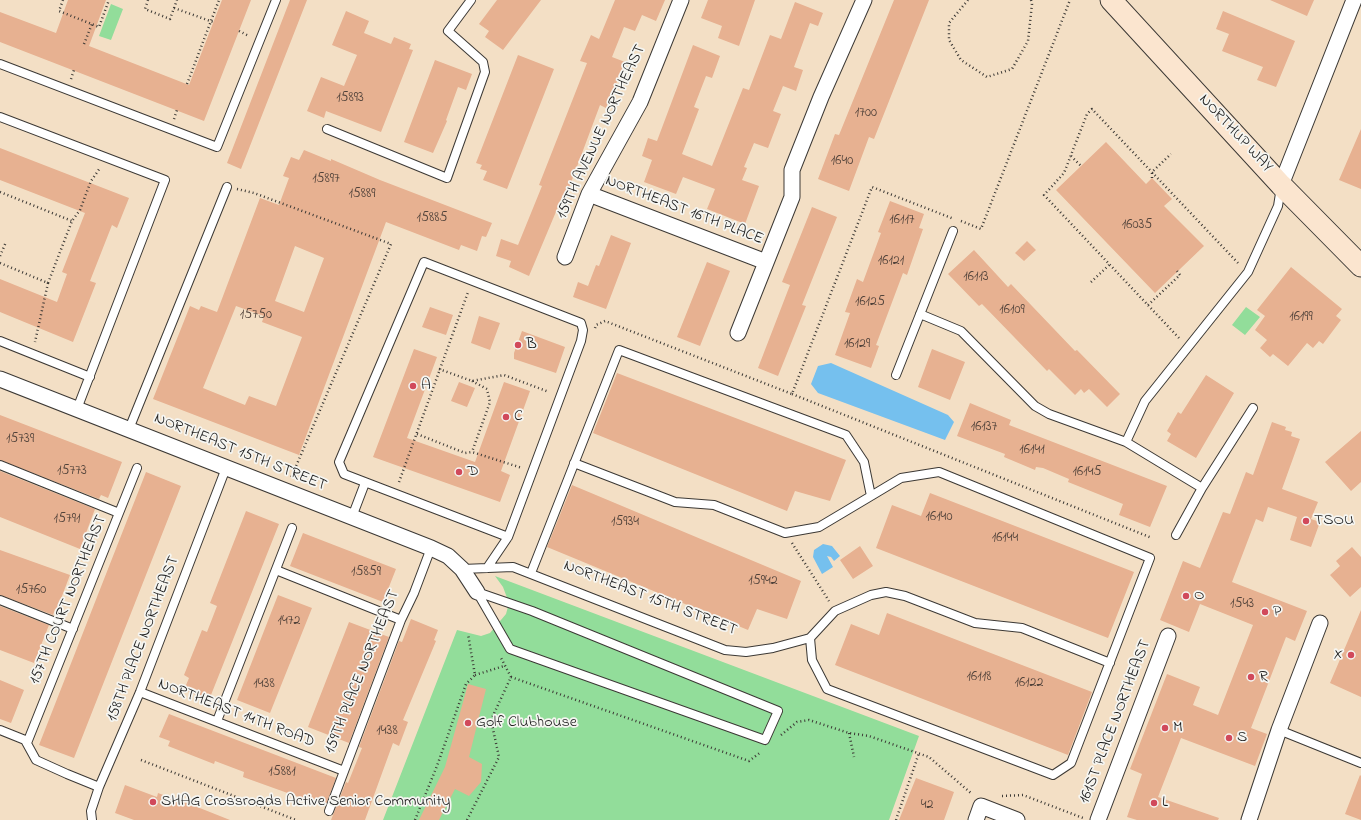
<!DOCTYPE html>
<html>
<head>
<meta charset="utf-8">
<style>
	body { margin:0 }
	canvas { display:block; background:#f3dfc5 }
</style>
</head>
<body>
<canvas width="1361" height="820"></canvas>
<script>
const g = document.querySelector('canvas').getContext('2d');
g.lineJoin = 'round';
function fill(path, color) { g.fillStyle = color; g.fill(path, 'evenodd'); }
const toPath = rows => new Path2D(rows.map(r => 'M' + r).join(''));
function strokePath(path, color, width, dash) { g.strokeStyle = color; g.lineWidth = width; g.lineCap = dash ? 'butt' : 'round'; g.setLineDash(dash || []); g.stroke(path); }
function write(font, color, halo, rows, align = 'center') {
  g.font = font + ' "Indie Flower",sans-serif'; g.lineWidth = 3.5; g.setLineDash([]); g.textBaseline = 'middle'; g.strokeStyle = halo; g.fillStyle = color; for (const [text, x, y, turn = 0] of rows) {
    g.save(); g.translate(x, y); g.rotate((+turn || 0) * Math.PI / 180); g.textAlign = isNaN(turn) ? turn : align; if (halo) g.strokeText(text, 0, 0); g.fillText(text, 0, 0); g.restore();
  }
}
fill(toPath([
	[111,4,123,9,111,40,99,36],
	[1246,307,1260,317,1245,335,1232,325],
	[495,576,919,736,889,820,383,820,457,630,481,636,490,633,506,614,509,603,503,587]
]), '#92dd9a');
fill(toPath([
	[831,363,948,415,954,422,945,440,818,393,811,384,818,366],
	[823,544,832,546,840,556,834,561,831,557,827,556,833,567,822,574,813,557,814,550]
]), '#75c0ee');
fill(toPath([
	[68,0,106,0,89,46,189,85,222,0,251,0,204,121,0,42,0,12,56,33],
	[290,0,307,0,241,169,227,163],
	[497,0,541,0,503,50,485,37,489,31,479,24],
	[615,0,665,0,656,21,642,15,635,31,624,27,612,57,625,62,606,108,600,105,566,196,563,195,529,276,509,267,511,261,496,256,501,239,518,245,542,186,539,185,587,63,580,61,591,35,599,39],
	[708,0,755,0,739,46,718,38,722,26,701,18],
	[894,0,929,0,874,139,869,137,849,191,818,179,835,134,839,135],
	[1270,0,1314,0,1307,16],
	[795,2,823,13,818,26,810,23,794,67,803,70,796,91,783,86,773,111,781,114,768,148,754,143,744,167,747,168,742,180,759,186,745,224,707,209,715,189,683,177,676,194,644,182,652,160,642,156,648,138,657,141,693,45,720,56,712,78,706,76,694,107,699,109,682,154,712,166,743,88,749,90,770,35,781,39],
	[346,11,369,21,364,33,391,44,394,37,411,44,409,49,413,50,381,132,326,111,324,118,307,111,321,77,344,86,357,55,332,45],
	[1223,11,1295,41,1276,87,1257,80,1263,67,1222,51,1229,34,1216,29],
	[518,55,554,69,507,189,483,180,487,171,480,169,482,165,476,163],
	[435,60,472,74,466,90,458,87,446,120,447,121,433,153,404,142],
	[1361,129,1361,189,1339,180],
	[1106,142,1146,184,1152,178,1172,199,1164,206,1204,246,1155,293,1056,190],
	[0,148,129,198,117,228,112,225,90,281,96,283,73,342,0,312,0,279,57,302,67,274,62,272,85,213,0,180],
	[304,150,331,161,331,159,380,180,492,223,486,237,482,236,477,251,461,245,459,250,386,222,299,455,153,399,190,306,199,310,201,306,217,312,260,198,279,205,289,178,283,176,291,157,299,160],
	[295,246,324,258,304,312,275,301],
	[236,306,264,316,262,322,302,337,276,406,249,396,245,405,203,388],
	[890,201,924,214,919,228,923,229,907,275,903,273,876,345,879,346,871,368,835,355,850,313,845,312,857,279,863,282,881,233,878,232],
	[812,207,837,217,802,305,806,306,778,376,758,368,790,285,782,282],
	[611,235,631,243,606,309,573,297,578,282,588,286,596,265,599,266],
	[1027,241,1036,250,1024,261,1015,253],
	[974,250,1008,287,1011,284,1075,351,1077,350,1120,394,1107,407,1089,389,1084,393,1081,389,1075,395,1049,369,1047,371,982,304,979,306,948,274],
	[707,262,730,271,700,346,677,337],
	[1291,267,1342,309,1336,316,1341,320,1323,344,1319,341,1313,348,1307,343,1288,366,1273,354,1270,357,1260,348,1267,340,1255,330,1265,316,1257,310],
	[430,307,453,315,446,335,422,327],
	[479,316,500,323,490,350,471,343],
	[522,331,565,347,556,373,514,359,514,353],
	[414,349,437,357,407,438,475,462,504,382,530,391,501,471,510,475,500,502,373,457],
	[932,349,965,362,950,400,918,387],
	[617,373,846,460,830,501,795,491,787,511,593,433],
	[1206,375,1234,393,1196,458,1167,441,1171,434,1167,431,1178,412,1181,414],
	[459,382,475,388,467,407,451,401],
	[970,403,1011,420,1009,425,1167,486,1150,527,1119,515,1123,504,1068,482,1069,479,1043,468,1036,467,1035,470,1004,457,1005,454,957,436],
	[0,415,122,462,108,498,101,495,99,499,0,460],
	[1272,422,1286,427,1285,430,1292,432,1291,436,1300,439,1282,489,1318,502,1311,519,1320,522,1311,547,1290,540,1297,517,1268,507,1263,522,1256,519,1232,582,1307,611,1295,641,1286,637,1251,728,1267,734,1255,766,1181,738,1158,797,1219,818,1218,820,1137,820,1127,817,1142,774,1130,769,1167,674,1200,687,1193,705,1218,715,1253,625,1200,604,1189,632,1160,620,1183,561,1200,568,1223,512,1230,514,1246,472,1253,475],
	[1361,431,1361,482,1351,491,1325,462],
	[0,471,95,509,80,549,0,517],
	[146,472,181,486,74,758,39,745],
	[572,485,801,581,787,619,757,609,748,630,547,547],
	[930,493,1134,572,1108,638,876,548,892,505,921,516],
	[246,511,279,524,209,700,184,690,189,678,184,675,202,630,207,632,217,606,210,603],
	[303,533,396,569,383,602,290,566],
	[860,546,873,566,853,579,840,560],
	[1352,547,1361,557,1361,587,1350,597,1330,575,1340,566,1336,561],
	[0,550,70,575,57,609,55,609,53,615,0,595],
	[278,595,312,608,270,713,237,700],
	[0,606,49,625,34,663,0,650],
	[1361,610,1361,697,1330,683],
	[887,613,1092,692,1068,755,835,665,851,624,879,635],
	[411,619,438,630,434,640,436,641,403,720,408,722,399,746,393,743,365,820,331,820,346,782,348,783,362,748,359,747,399,641,402,642],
	[349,622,389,637,349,743,308,727],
	[0,680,24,690,11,723,0,719],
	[468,684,486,689,469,757,482,764,481,782,469,796,455,789,439,820,419,820,445,767],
	[169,714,336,778,326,805,308,798,307,800,243,777,244,772,215,761,214,764,168,746,170,741,159,737],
	[1360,775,1361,776,1361,820,1345,814],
	[916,778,954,792,944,820,899,820],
	[125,785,157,797,158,793,166,796,167,795,230,820,134,820,115,813]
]), '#e7b191');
const lane = toPath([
	[0,64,217,147,276,0],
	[0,117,165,180,77,409],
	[327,129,447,178,485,72,483,62,448,31,471,0],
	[920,314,961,331,1035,406,1049,414,1126,442,1202,488],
	[0,341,90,377],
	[896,375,953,231],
	[129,429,227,187],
	[1126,442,1145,401,1248,272,1278,206,1281,187],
	[574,463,675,502,714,505,785,533,819,527,871,496],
	[0,465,119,513],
	[352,517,365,483],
	[1176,535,1202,488,1253,408],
	[487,568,508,537,581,341,583,330,581,323,424,262,339,462,344,474,508,537],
	[462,569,513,567,725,650,746,652,773,648,810,638,835,611,871,595,886,592,905,596,975,623,1022,628,1110,663],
	[276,570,401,620],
	[531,573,619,350,846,435,864,462,871,496,901,478,939,472,1150,558,1071,763,1053,775,827,689,812,660,810,638],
	[477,592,532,611,778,711,765,740,510,649,477,592],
	[0,600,73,629],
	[140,692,344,771],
	[217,721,292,528],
	[0,730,25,740,36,760,67,774,99,787],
	[1279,730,1361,763],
	[27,743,137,468],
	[329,811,401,620,414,593,431,548],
	[92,820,91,811,99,787,140,692,226,468]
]);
const street = toPath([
	[1281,185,1354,0],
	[589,194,766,262],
	[565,257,589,194,640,102,681,0],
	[738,333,792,197,792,170,821,97,864,0],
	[0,379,431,548,448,556,462,569,477,592],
	[976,820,981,806,1017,820],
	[1098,820,1168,636],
	[1249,820,1279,730,1320,623]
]);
const secondary = toPath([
	[1111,0,1281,185,1361,266]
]);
strokePath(lane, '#3c3935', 10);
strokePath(street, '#3c3935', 17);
strokePath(secondary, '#3c3935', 23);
strokePath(toPath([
	[63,0,59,11,99,27,109,0],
	[148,0,145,9,170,19,177,0],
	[968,0,949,23,949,40,961,60,987,77,1012,69,1028,41,1032,4,1031,0],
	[174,8,213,22],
	[239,31,249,36],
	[84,44,92,24],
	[71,79,74,70],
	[187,84,219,0],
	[174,119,177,110],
	[1071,156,1081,166],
	[1152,178,1152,172,1171,154],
	[237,189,254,193,391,244,291,478],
	[0,192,72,221],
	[961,221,981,229,1070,0],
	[0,256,6,242],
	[0,263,48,283,35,342],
	[1091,282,1109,265],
	[48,283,72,221,80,210,91,181,100,168],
	[1148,305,1180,275,1177,271],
	[595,328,596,325,605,321,792,394,872,187,954,219],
	[1179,338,1044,195,1064,173,1087,114,1092,109,1238,263],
	[439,369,472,381,504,375,549,392],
	[472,381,487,389,490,402,472,452],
	[792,394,1152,538],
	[417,434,465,453,472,452,522,468],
	[399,482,468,292],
	[792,543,829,601],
	[475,675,504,666],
	[511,677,749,761,761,752],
	[849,733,854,757],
	[781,735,797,722,809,720,849,733,869,736,929,757,972,794],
	[141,760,296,820],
	[1002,796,1023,795,1083,818],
	[415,820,437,766,466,684,475,675,468,634],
	[467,820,499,757,491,720,511,677,501,658],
	[896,820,919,753]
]), '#3c3935', 2.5, [1, 3]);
strokePath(lane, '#fff', 8);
strokePath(street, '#fff', 15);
strokePath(secondary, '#fbe5cf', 21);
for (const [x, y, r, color] of [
	[518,345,4,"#d1495b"],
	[413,386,4,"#d1495b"],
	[506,417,4,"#d1495b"],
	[459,472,4,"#d1495b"],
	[1306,521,4,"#d1495b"],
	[1186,596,4,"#d1495b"],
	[1265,612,4,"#d1495b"],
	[1351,655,4,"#d1495b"],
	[1251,677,4,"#d1495b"],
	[468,723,4,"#d1495b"],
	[1165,728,4,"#d1495b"],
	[1229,738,4,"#d1495b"],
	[153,802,4,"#d1495b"],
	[1154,803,4,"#d1495b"]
]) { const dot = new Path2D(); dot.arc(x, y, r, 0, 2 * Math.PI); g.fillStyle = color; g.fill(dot); strokePath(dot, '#f6f6f2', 1.5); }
write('14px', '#4f4139', null, [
	["15893",350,99],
	["1700",866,114],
	["1640",842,162],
	["15897",326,180],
	["15889",362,195],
	["15885",432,219],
	["16117",902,221],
	["16035",1137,226],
	["16121",891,262],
	["16113",976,278],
	["16125",870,303],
	["16109",1012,311],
	["15750",256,316],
	["16199",1301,318],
	["16129",857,345],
	["16137",984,428],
	["15739",20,440],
	["16141",1032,451],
	["15773",72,472],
	["16145",1087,473],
	["16140",939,518],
	["15791",67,520],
	["15934",625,523],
	["16144",1005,539],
	["15859",366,573],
	["15942",763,582],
	["15760",31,591],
	["1543",1242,605],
	["1472",289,622],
	["16118",979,678],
	["16122",1029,684],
	["1438",264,685],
	["1438",387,732],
	["15881",282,773],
	["42",927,806]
]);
write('16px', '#1c1c1c', '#f6f6f2', [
	["159TH AVENUE NORTHEAST",602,132,-65],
	["NORTHUP WAY",1235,134,47],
	["NORTHEAST 16TH PLACE",684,211,21],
	["NORTHEAST 15TH STREET",240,453,22],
	["NORTHEAST 15TH STREET",650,599,21],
	["157TH COURT NORTHEAST",69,600,-68],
	["158TH PLACE NORTHEAST",144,639,-69],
	["159TH PLACE NORTHEAST",363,672,-68],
	["NORTHEAST 14TH ROAD",236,714,21],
	["161ST PLACE NORTHEAST",1116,722,-69]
]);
write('16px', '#1c1c1c', '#f6f6f2', [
	["B",526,345],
	["A",421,386],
	["C",514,417],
	["D",467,472],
	["TSOU",1314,521],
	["O",1194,596],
	["P",1273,612],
	["X",1343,655,"right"],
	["R",1259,677],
	["Golf Clubhouse",476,723],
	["M",1173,728],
	["S",1237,738],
	["SHAG Crossroads Active Senior Community",161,802],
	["L",1162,803]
], 'left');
</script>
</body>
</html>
